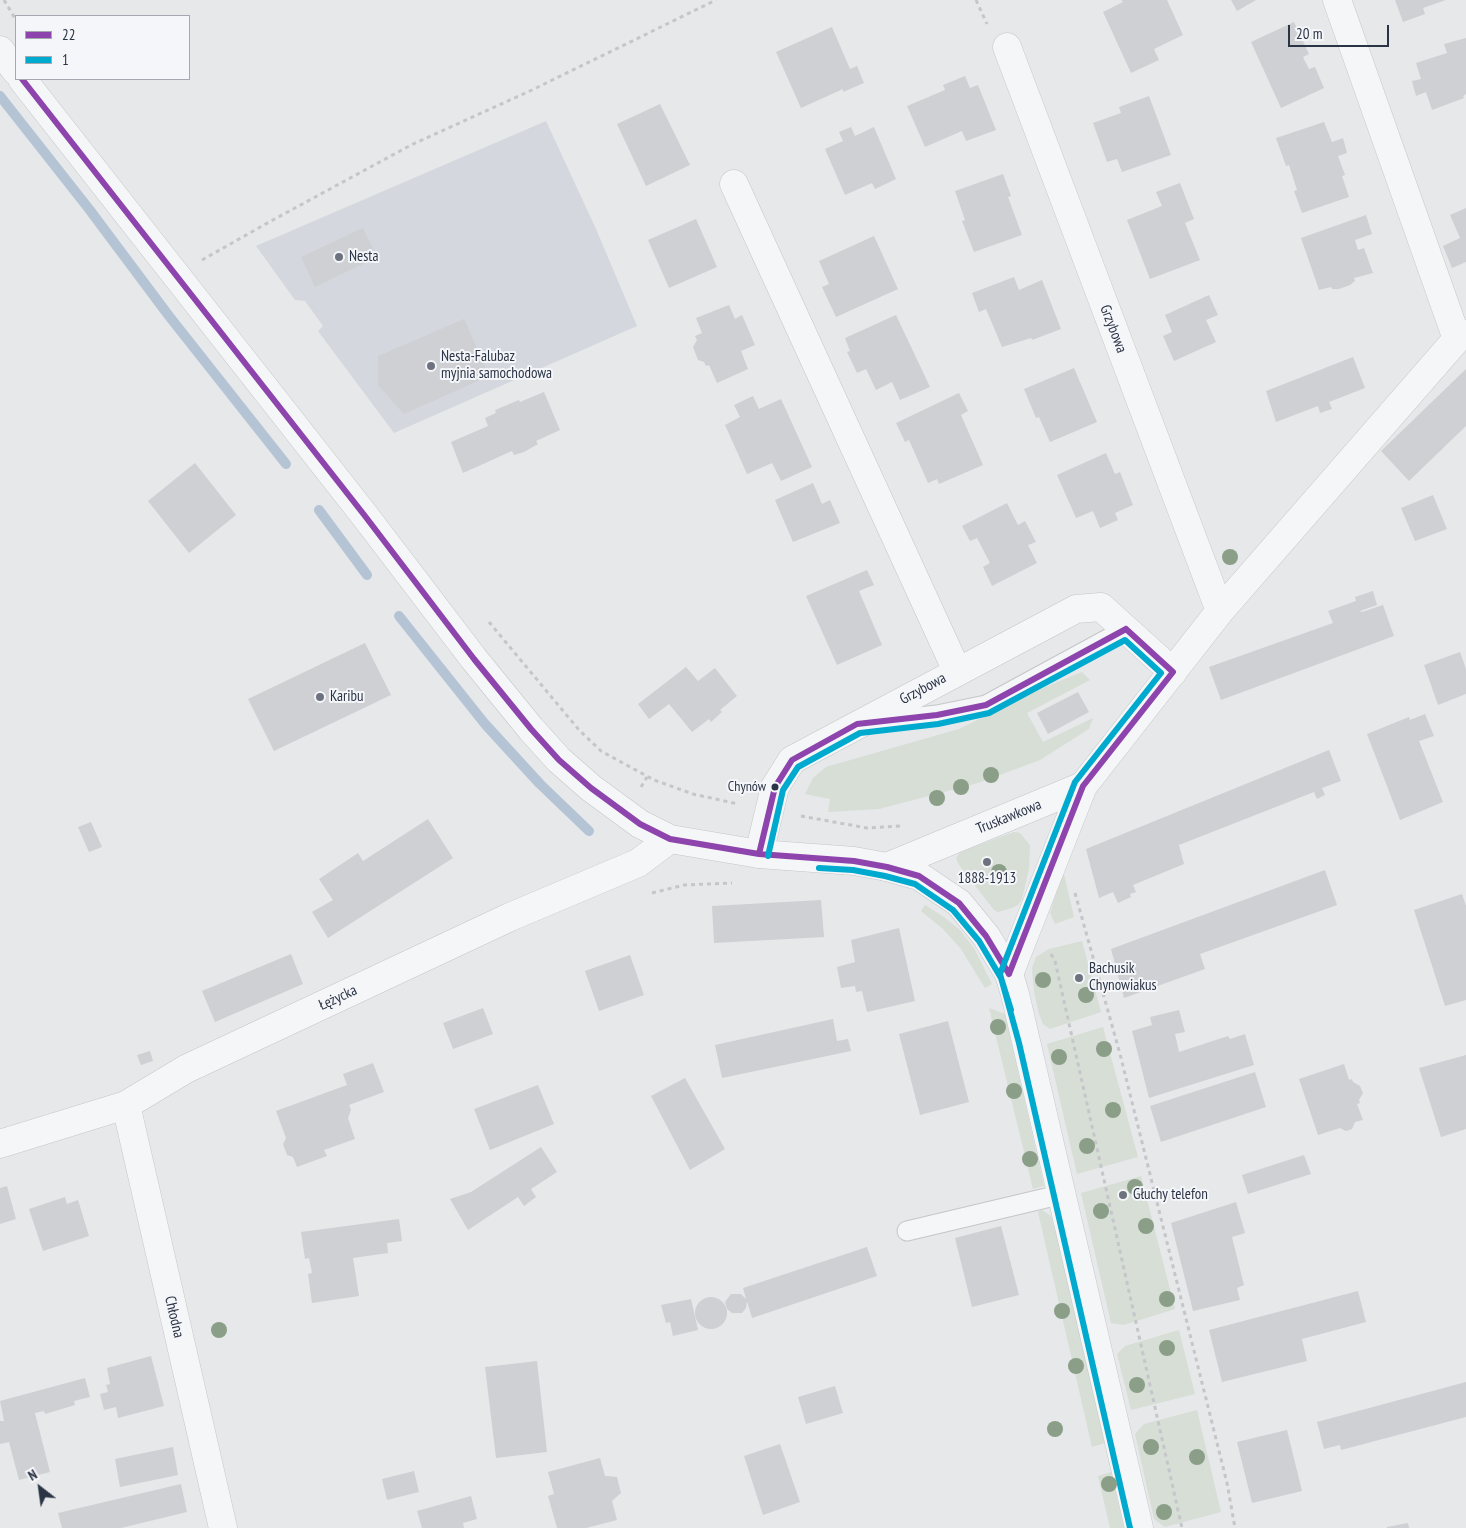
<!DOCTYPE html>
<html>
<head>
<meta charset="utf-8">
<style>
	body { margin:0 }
	#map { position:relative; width:1466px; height:1528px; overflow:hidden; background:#e6e8ea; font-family:"PT Sans Narrow",sans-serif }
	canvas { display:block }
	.legend { position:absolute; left:15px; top:15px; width:175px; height:65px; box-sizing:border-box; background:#f4f6f9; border:1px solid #a4a8b1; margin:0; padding:6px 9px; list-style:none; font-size:15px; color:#2b3445 }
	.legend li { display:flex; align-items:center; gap:10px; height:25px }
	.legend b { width:25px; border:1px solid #a4a8b1 }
	.north { position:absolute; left:15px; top:1463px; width:50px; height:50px; -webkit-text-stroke:4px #f4f6f9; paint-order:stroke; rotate:330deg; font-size:14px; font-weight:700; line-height:20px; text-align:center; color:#2b3445 }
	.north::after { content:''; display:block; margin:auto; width:18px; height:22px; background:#2b3445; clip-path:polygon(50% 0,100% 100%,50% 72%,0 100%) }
	.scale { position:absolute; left:1288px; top:25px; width:101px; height:22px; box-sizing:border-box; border:2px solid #2b3445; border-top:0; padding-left:6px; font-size:15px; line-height:18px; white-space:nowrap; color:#2b3445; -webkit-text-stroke:4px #f4f6f9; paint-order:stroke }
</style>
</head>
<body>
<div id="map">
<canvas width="1466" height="1528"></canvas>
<ul class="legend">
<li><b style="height:6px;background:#8e44ad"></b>22</li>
<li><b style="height:6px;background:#00a9ce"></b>1</li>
</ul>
<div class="north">N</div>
<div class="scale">20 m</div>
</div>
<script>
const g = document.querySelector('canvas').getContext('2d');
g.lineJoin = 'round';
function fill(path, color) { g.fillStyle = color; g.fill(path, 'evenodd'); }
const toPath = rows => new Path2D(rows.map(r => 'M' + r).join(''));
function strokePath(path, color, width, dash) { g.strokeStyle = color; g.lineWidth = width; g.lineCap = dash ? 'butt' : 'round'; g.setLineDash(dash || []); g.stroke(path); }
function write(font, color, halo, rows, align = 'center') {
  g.font = font + ' "PT Sans Narrow",sans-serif'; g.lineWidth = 4; g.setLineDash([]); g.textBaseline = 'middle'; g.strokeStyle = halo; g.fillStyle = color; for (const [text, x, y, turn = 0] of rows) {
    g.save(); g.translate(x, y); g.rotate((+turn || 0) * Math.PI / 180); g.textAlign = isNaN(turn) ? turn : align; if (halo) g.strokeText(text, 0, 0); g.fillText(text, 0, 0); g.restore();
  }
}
fill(toPath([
	[546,121,596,229,637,326,394,433,318,331,323,326,305,301,295,300,256,246]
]), '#d4d7dd');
fill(toPath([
	[1082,672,1090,680,1027,713,1043,742,1093,718,1089,729,1040,760,978,783,879,809,828,812,830,799,805,794,813,778,826,767,959,729,1045,687],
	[1014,832,1020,833,1030,845,1029,869,1022,899,1018,905,1012,908,998,912,994,910,959,865,956,858,960,852],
	[1063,870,1074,917,1055,924,1050,913],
	[925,905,944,917,960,930,974,948,992,984,985,988,961,949,943,929,921,911],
	[1082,941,1101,1012,1050,1029,1043,1024,1039,1014,1034,992,1032,968,1036,957,1049,949],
	[989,1008,1005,1014,1044,1186,1033,1189],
	[1103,1027,1138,1157,1077,1174,1047,1044],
	[1141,1176,1175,1309,1124,1325,1111,1323,1081,1193],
	[1042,1210,1051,1216,1059,1244,1105,1443,1092,1447,1038,1212],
	[1179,1330,1195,1394,1131,1410,1117,1354,1125,1346],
	[1197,1410,1221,1512,1165,1527,1154,1519,1135,1434,1144,1424],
	[1111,1472,1124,1528,1110,1528,1098,1476]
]), '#d6ded6');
strokePath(toPath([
	[0,96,89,209,169,316,286,464],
	[319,510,367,575],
	[399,616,485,724,540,784,589,831]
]), '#b4c4d5', 10);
fill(toPath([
	[1121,0,1167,0,1183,35,1154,49,1159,60,1131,73,1103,12,1123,2],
	[1231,0,1256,0,1237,11],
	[1395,0,1446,0,1423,8,1425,14,1403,22],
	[1294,22,1309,54,1303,57,1309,69,1315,67,1324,88,1281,108,1251,42],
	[832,27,850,69,857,66,864,83,843,92,843,89,801,108,776,52],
	[1466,38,1466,94,1463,96,1464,98,1432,110,1426,92,1416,96,1412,81,1421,79,1416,63,1447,53,1444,44],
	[965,76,970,88,978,85,996,130,966,141,962,131,925,147,907,106,945,90,943,85],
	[1149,96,1171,155,1122,172,1117,159,1107,162,1093,123,1121,113,1119,107],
	[660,104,690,165,646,186,617,124],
	[1324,122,1332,142,1343,138,1347,153,1338,156,1345,175,1342,176,1349,197,1302,213,1294,191,1297,190,1289,165,1286,166,1276,138],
	[851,127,855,136,874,127,896,179,875,189,872,183,845,195,825,149,843,141,839,132],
	[1003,174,1011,196,1008,197,1022,235,974,252,962,221,965,220,955,191],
	[1180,183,1194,219,1185,223,1200,260,1150,279,1127,220,1162,206,1156,192],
	[1466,208,1466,262,1452,268,1443,246,1460,238,1450,215],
	[1366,215,1372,234,1355,240,1358,250,1364,248,1373,273,1354,278,1355,281,1350,285,1339,289,1332,289,1331,287,1319,290,1301,238],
	[696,219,717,267,669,288,648,240],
	[363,228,377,257,315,287,301,257],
	[874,236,898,289,836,317,822,287,829,284,819,261],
	[1014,277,1019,290,1042,280,1061,329,1032,340,1031,338,1002,347,986,309,979,312,972,293],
	[1209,295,1218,315,1206,320,1216,342,1174,361,1163,336,1172,332,1165,315],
	[729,305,735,319,742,315,755,345,741,351,748,369,717,383,709,365,706,366,704,362,698,360,693,347,697,340,695,336,702,333,696,318],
	[896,315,930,387,900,400,892,382,876,390,866,369,857,373,847,352,850,351,845,338],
	[464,319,489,376,404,414,378,385,378,356],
	[1353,357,1365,388,1329,402,1332,409,1320,413,1318,406,1276,422,1266,391],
	[1074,368,1097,422,1050,442,1039,417,1036,418,1024,389],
	[1466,369,1466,426,1409,481,1381,451],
	[544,392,560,430,536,441,538,444,524,452,514,455,512,451,463,473,451,442,488,426,485,418,496,413,495,410,519,400,520,402],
	[959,393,968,411,961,415,983,465,939,484,937,479,928,483,909,440,905,442,896,423],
	[753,396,759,409,781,399,812,467,781,481,772,463,747,474,725,425,740,417,734,405],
	[1106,453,1115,474,1120,472,1133,505,1115,513,1118,520,1100,528,1093,511,1076,518,1057,475],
	[195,463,236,515,189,553,148,501],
	[813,483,822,504,830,500,840,523,793,542,775,500],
	[1433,495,1447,529,1415,541,1401,508],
	[1007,503,1018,525,1025,521,1036,542,1028,545,1037,563,992,586,983,567,990,563,977,538,970,541,962,526],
	[867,570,874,585,859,591,882,645,837,665,806,596],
	[1373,591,1377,605,1360,611,1362,612,1383,605,1394,636,1221,700,1209,667,1333,623,1328,611,1356,601,1355,597],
	[365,643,391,695,274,751,248,699],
	[1460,652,1466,669,1466,694,1438,705,1424,665],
	[686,667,698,681,715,668,737,696,720,710,722,712,711,722,709,719,692,732,669,704,649,719,638,704],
	[1078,692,1089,712,1048,734,1037,713],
	[1425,714,1434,736,1419,741,1443,802,1400,820,1367,734,1409,717,1410,720],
	[1329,750,1341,781,1322,788,1325,795,1317,799,1314,792,1179,845,1184,864,1133,885,1136,892,1130,894,1131,897,1118,903,1113,892,1099,898,1086,849],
	[428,819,453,858,328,938,312,912,333,900,319,879,358,853,363,861],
	[91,822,102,847,89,852,78,827],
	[1325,870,1337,905,1200,954,1205,969,1124,998,1111,949],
	[1462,894,1466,906,1466,1000,1445,1006,1414,910],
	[821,900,824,937,714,943,712,906],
	[899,928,915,1001,867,1012,862,991,856,992,855,986,841,988,837,967,855,962,851,940],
	[291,954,303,984,215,1022,202,991],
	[630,955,644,995,599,1011,585,971],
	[483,1008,493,1034,453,1049,443,1023],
	[1179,1010,1185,1032,1175,1034,1179,1052,1228,1036,1230,1039,1245,1034,1254,1065,1149,1098,1132,1031,1152,1025,1150,1017],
	[833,1019,837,1041,848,1039,851,1051,722,1078,715,1045],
	[948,1021,969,1102,920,1115,899,1034],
	[150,1051,153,1061,141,1065,137,1055],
	[1466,1055,1466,1129,1441,1137,1419,1068],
	[373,1063,384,1092,349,1105,351,1110,348,1118,355,1139,324,1150,327,1156,297,1167,293,1157,287,1155,283,1144,286,1138,276,1111,347,1085,343,1074],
	[1344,1064,1349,1080,1352,1079,1353,1082,1360,1086,1363,1093,1359,1100,1360,1103,1357,1104,1363,1120,1355,1122,1352,1129,1346,1131,1340,1128,1318,1135,1299,1079],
	[1255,1072,1266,1107,1161,1142,1150,1106],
	[685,1078,725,1149,690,1170,651,1096],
	[538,1085,554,1124,490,1150,474,1109],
	[541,1147,557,1172,531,1189,536,1197,524,1206,518,1197,468,1230,450,1199,471,1192],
	[1304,1155,1311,1174,1248,1194,1242,1175],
	[7,1186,16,1219,0,1224,0,1188],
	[65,1197,67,1204,78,1200,89,1236,43,1251,29,1209],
	[1236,1202,1245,1233,1232,1237,1244,1285,1237,1288,1240,1300,1193,1311,1171,1223],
	[399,1219,402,1241,387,1243,388,1253,353,1258,359,1296,312,1303,308,1274,312,1273,309,1258,305,1259,301,1232],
	[1001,1226,1019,1295,972,1307,955,1238],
	[867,1247,877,1276,752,1318,747,1301,746,1308,742,1313,732,1313,727,1309,725,1302,731,1294,741,1294,746,1299,743,1288],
	[1358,1291,1366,1322,1302,1339,1307,1361,1222,1382,1209,1330],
	'695 1313a16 16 0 1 1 32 0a16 16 0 1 1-32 0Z',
	[691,1299,698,1330,673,1336,670,1322,666,1323,661,1305],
	[151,1356,164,1406,118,1418,116,1407,104,1410,100,1394,108,1392,106,1385,110,1384,107,1368],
	[537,1361,547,1452,496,1458,485,1367],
	[85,1378,90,1397,74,1401,75,1405,45,1414,44,1411,35,1413,50,1472,19,1480,9,1442,0,1444,0,1421,4,1421,0,1401],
	[1466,1382,1466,1417,1341,1450,1340,1445,1324,1449,1317,1422],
	[835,1386,843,1413,806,1424,798,1397],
	[1287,1430,1302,1491,1252,1503,1237,1442],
	[780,1444,800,1502,763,1515,744,1456],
	[173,1447,178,1475,120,1487,115,1459],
	[600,1458,605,1476,617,1477,621,1493,612,1501,617,1520,586,1528,557,1528,548,1496,554,1494,548,1472],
	[414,1471,419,1492,387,1500,382,1479],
	[181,1484,187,1512,121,1528,62,1528,58,1513],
	[471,1496,477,1519,463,1523,464,1528,422,1528,417,1511],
	[1408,1523,1409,1528,1387,1528,1387,1527]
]), '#ced0d3');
const service = toPath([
	[873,722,937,715,986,705,1126,629],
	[907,1231,1063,1194]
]);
const minor = toPath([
	[1337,0,1457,339],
	[1007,47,1220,611],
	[734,184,957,671],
	[759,854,775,787,792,760,1076,609,1101,607,1173,672],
	[887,867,1083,786],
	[1009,974,1083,786,1220,611,1457,339,1466,334],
	[126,1105,223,1528],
	[0,1144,126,1105,186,1069,510,917,638,863,670,839]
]);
const tertiary = toPath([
	[0,50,16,71],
	[22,79,365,516,474,659,531,729,559,760,591,788,640,824,670,839,759,854,854,861,887,867,919,876,959,903,986,936,1009,974,1015,994,1139,1528]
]);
strokePath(service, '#c4c6c8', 21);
strokePath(minor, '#c4c6c8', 29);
strokePath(tertiary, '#c4c6c8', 29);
strokePath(toPath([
	[4,0,16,20],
	[976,0,987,24],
	[202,260,271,221,411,145,532,90,716,0],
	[489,622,579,730,601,751,654,780,693,794,738,804],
	[641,787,647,777],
	[801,816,867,828,901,826],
	[652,893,684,885,732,883],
	[1075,893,1120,1054,1227,1483,1235,1528],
	[1051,954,1055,961,1182,1528]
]), '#c5c6ca', 3, [4, 4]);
strokePath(service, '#f5f6f7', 19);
strokePath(minor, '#f5f6f7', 28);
strokePath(tertiary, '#f5f6f7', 28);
strokePath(toPath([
	[22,79,365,516,474,659,531,729,559,760,591,788,640,824,670,839,759,854,854,861,887,867,919,876,959,903,986,936,1009,974],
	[759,854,775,787,792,760,857,724,937,715,986,705,1126,629],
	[1009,974,1083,786,1173,672,1126,629]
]), '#8e44ad', 6);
strokePath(toPath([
	[768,856,783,790,798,767,860,733,938,724,989,713,1125,640,1161,673,1075,782,1000,974,1019,1043,1130,1528],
	[819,868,853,870,885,876,915,884,953,910,979,941,1001,978,1011,1010]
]), '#00a9ce', 6);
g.fillStyle = '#8a9e88';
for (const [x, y] of [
	[1230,557],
	[991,775],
	[961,787],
	[937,798],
	[999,872],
	[1043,980],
	[1086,995],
	[998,1027],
	[1104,1049],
	[1059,1057],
	[1014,1091],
	[1113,1110],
	[1087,1146],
	[1030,1159],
	[1135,1187],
	[1101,1211],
	[1146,1226],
	[1167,1299],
	[1062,1311],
	[219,1330],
	[1167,1348],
	[1076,1366],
	[1137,1385],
	[1055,1429],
	[1151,1447],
	[1197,1457],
	[1109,1484],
	[1164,1512]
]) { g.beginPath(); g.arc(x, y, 8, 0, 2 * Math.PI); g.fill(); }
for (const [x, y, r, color] of [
	[339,257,5,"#6c737f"],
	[431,366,5,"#6c737f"],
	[320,697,5,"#6c737f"],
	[775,787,4.5,"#2b3445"],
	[987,862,5,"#6c737f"],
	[1079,978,5,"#6c737f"],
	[1123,1195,5,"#6c737f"]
]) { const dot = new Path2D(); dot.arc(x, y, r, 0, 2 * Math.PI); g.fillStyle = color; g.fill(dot); strokePath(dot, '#f4f6f9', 2); }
write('14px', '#2b3445', '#f4f6f9', [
	["Chynów",766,787]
], 'right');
write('15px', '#2b3445', '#f4f6f9', [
	["Nesta",349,257],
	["Nesta-Falubaz",441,357],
	["myjnia samochodowa",441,374],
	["Karibu",330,697],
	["1888-1913",987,879,"center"],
	["Bachusik",1089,969],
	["Chynowiakus",1089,986],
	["Głuchy telefon",1133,1195]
], 'left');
write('15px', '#2b3445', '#f4f6f9', [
	["Grzybowa",1113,329,69],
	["Grzybowa",923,689,-28],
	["Truskawkowa",1009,817,-22],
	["Łężycka",338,998,-25],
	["Chłodna",174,1317,77]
]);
</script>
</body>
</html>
